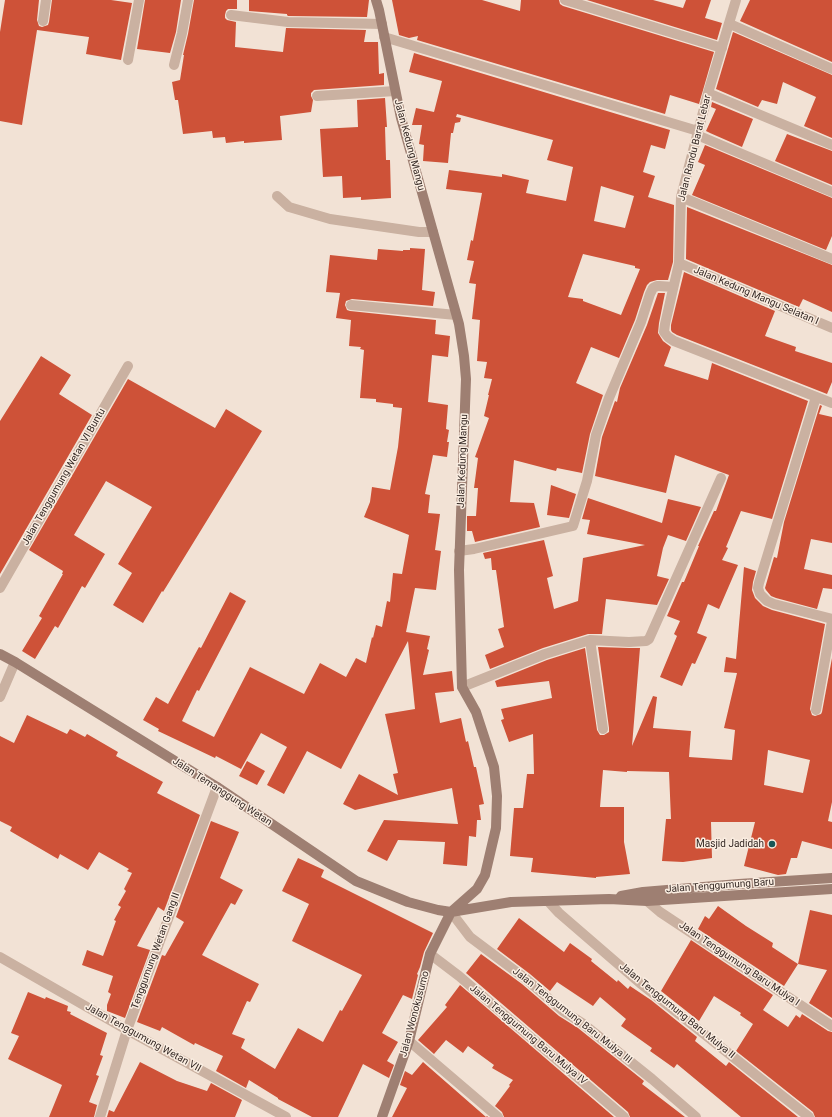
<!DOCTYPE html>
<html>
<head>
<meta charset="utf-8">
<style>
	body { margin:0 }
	canvas { display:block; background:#f2e2d5 }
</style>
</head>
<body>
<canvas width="832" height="1117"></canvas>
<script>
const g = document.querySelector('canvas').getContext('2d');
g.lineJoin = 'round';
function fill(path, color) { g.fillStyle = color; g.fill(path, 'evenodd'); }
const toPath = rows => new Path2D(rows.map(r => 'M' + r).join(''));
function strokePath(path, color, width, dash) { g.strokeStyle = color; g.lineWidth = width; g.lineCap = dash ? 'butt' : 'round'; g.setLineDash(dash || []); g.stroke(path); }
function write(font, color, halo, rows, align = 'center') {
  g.font = font + ' Roboto,sans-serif'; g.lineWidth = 3; g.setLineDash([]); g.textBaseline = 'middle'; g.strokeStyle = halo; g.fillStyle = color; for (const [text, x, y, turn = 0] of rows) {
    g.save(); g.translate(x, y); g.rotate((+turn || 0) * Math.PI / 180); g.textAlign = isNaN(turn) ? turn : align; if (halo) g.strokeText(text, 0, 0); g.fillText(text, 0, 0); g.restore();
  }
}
fill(toPath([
	[5,0,39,0,37,20,39,26,42,27,48,25,49,22,52,0,111,0,132,3,121,60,86,54,89,37,37,30,22,125,0,121,0,32],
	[145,0,181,0,176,32,170,53,137,49],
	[194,0,237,0,237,9,228,9,226,11,225,15,225,18,227,20,236,22,235,47,283,52,286,28,366,30,364,42,378,42,379,74,384,73,384,85,314,90,311,93,311,96,313,100,311,112,280,116,282,140,244,143,244,141,226,143,225,137,213,138,212,131,183,134,178,100,175,100,172,82,180,80,184,55,183,55,188,34],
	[249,0,369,0,367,17,288,16,287,15,287,14,249,11],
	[392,0,482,0,520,11,521,0,559,0,560,4,563,6,714,52,699,104,670,95,665,114,417,40,418,36,409,38,399,35],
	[587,0,653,0,683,8,686,0,711,0,705,18,722,23,717,40],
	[750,0,832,0,832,62,740,21],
	[733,32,832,75,832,138,804,126,816,97,783,82,777,104,762,100,758,107,716,89],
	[414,53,670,130,665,149,651,145,643,172,655,176,648,197,674,205,673,262,668,280,657,280,650,282,647,285,644,292,635,320,619,358,591,347,576,383,603,395,590,434,582,473,557,468,556,471,514,460,510,502,534,503,540,527,475,542,472,531,467,531,467,516,476,516,478,488,474,488,478,458,475,457,489,418,484,416,489,395,488,395,492,379,484,378,487,362,477,361,480,320,472,319,476,284,469,283,474,261,467,260,471,240,473,241,482,193,446,189,449,170,502,177,502,174,529,180,526,193,566,201,573,167,547,160,553,140,457,114,456,117,461,118,460,122,455,123,453,133,451,133,448,163,423,161,424,145,419,144,422,125,412,125,416,108,434,112,442,81,409,72],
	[601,186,634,196,625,228,594,221],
	[583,254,635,266,635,268,640,269,621,315,583,301,583,299,568,297],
	[385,98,387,127,385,127,386,160,390,160,391,198,361,200,361,197,343,198,342,176,323,177,320,129,358,127,357,100],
	[712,102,753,119,742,147,710,133,706,131,716,109,711,107],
	[787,134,832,151,832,185,775,161],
	[705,145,832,198,832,236,826,250,692,195,705,165,698,162],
	[687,207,832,265,832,312,803,299,799,307,686,259],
	[410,248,425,249,422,290,435,292,433,306,352,299,346,301,345,305,347,310,350,311,436,320,435,334,450,336,448,357,432,355,428,402,448,405,446,429,449,430,447,442,449,442,447,457,433,455,425,494,430,495,428,513,440,514,435,550,441,551,436,590,415,588,406,632,430,636,427,649,429,650,423,675,452,671,454,691,435,693,440,723,461,718,466,742,468,741,474,767,476,767,484,804,479,805,481,820,477,820,476,837,469,836,467,866,443,864,445,842,398,840,387,861,367,851,384,820,458,824,452,788,355,810,343,804,359,774,398,795,393,774,398,773,385,714,415,709,408,641,341,769,307,751,284,794,267,785,287,747,261,733,241,769,216,756,215,758,158,731,159,729,143,720,156,697,168,704,199,647,201,648,230,592,246,601,199,691,197,690,182,721,214,737,250,667,304,694,320,663,346,677,356,658,366,663,372,637,373,638,376,625,382,627,387,601,390,602,393,573,402,574,409,535,364,517,370,502,372,487,390,490,398,447,402,408,393,407,393,404,376,402,376,399,360,398,364,350,360,349,361,347,349,346,351,320,336,318,340,293,326,292,330,255,377,260,378,249,403,251,403,250,410,250],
	[684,272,775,311,765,336,796,347,795,351,832,363,832,382,827,394,677,335,672,332,671,330,671,325],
	[658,293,665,293,659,323,658,333,663,341,671,347,664,366,708,380,712,363,808,401,772,519,741,511,726,547,728,548,722,560,738,565,719,609,708,604,697,633,707,637,695,664,692,663,682,686,660,677,677,636,674,634,680,621,667,616,682,582,684,582,699,546,698,546,714,511,716,511,729,475,675,455,666,493,595,476,602,437,615,401,617,402,620,388,647,325],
	[41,356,71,375,59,394,92,415,0,574,0,421],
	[128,379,215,428,226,409,262,431,163,592,162,591,143,623,113,605,132,573,118,564,152,507,106,481,74,535,105,554,85,588,82,586,58,628,55,626,35,659,22,651,42,618,39,616,63,574,62,574,63,571,29,550],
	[820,405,822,406,819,414,832,417,832,543,811,539,804,569,832,575,832,589,823,588,817,609,776,598,771,596,766,590,765,588,774,557,777,558,784,522],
	[551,485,576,494,569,518,547,515],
	[588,498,662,523,668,499,701,507,686,541,668,535,663,548,657,576,669,579,657,605,606,599,602,634,588,634,543,648,490,669,485,655,504,647,498,629,504,627,496,570,492,570,491,558,485,559,483,553,544,540,553,576,547,578,554,609,578,601,583,558,645,545,587,534,590,520,582,519],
	[744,567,756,571,753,582,752,590,755,598,763,606,772,610,825,624,810,709,812,715,815,716,821,714,822,712,832,658,832,802,828,821,832,822,832,849,802,841,797,858,791,858,786,874,778,875,744,866,755,822,711,822,712,858,683,862,662,861,666,819,671,819,669,772,627,771,627,772,603,770,600,807,624,807,624,842,630,874,596,877,596,878,531,872,533,858,510,856,514,808,523,808,527,774,534,774,533,734,509,742,501,720,504,719,501,709,552,698,549,681,497,687,495,681,547,660,585,648,597,730,600,735,604,735,609,732,609,728,598,647,629,648,640,648,632,746,653,696,657,697,653,728,691,731,689,757,732,760,735,730,724,728,737,673,724,672,726,657,736,659],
	[768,750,810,760,803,793,764,785],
	[27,715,67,734,70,729,85,737,87,734,118,752,116,756,163,782,157,793,200,815,164,911,158,907,137,946,150,950,125,1018,107,1011,107,1005,111,994,108,992,113,976,82,965,87,950,103,956,116,921,114,920,121,907,118,905,126,891,124,889,132,873,127,871,129,869,99,852,88,870,60,854,58,859,10,831,12,827,0,821,0,736,14,743],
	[247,761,265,771,257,785,239,776],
	[211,821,239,832,220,878,243,890,235,905,231,903,202,955,259,984,250,1002,247,1001,232,1034,245,1039,241,1048,275,1069,298,1028,323,1042,340,1010,342,1011,362,975,292,941,309,904,282,891,298,858,324,870,321,877,433,933,424,952,420,967,417,974,418,975,412,999,403,995,382,1033,398,1042,387,1061,394,1065,389,1078,363,1064,338,1117,312,1117,278,1099,278,1098,249,1080,246,1088,216,1071,223,1056,195,1043,194,1045,162,1027,160,1031,137,1022,162,955,165,956,184,922,176,917],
	[718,906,746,926,773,943,772,947,798,964,810,910,832,915,832,1018,809,1003,827,970,798,964,784,986,698,929,705,916,709,919],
	[519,918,564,952,570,943,592,959,591,961,617,982,618,980,628,989,630,986,651,1000,692,1033,697,1037,695,1041,726,1066,729,1062,798,1117,741,1117,677,1064,674,1068,650,1051,652,1048,621,1026,626,1019,600,997,593,1006,557,982,550,991,530,974,497,949],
	[691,940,773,995,763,1010,788,1027,796,1015,800,1018,802,1014,828,1031,832,1032,832,1117,815,1117,813,1112,736,1051,753,1024,740,1015,741,1013,714,996,699,1021,661,991],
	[481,954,522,984,559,1016,578,1028,644,1081,642,1084,685,1117,630,1117,628,1112,466,973],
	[460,985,614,1117,504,1117,502,1112,495,1106,510,1086,509,1085,513,1080,492,1068,494,1065,468,1046,463,1053,446,1040,434,1054,418,1040,447,1007,445,1005],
	[28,992,45,999,46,997,68,1006,67,1011,71,1012,70,1014,107,1033,100,1055,103,1056,96,1075,99,1076,89,1102,97,1105,94,1117,49,1117,62,1085,8,1059,19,1036,11,1033],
	[140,1062,177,1081,207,1091,211,1083,242,1100,235,1117,107,1117,109,1110,114,1112],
	[423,1062,486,1117,487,1116,488,1117,392,1117,407,1088,400,1085,405,1071,412,1075]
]), '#ce5238');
strokePath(toPath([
	[317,96,395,91],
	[277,196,289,207,330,219,419,232,433,232],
	[351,305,456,315]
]), '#cab1a1', 10);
strokePath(toPath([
	[565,0,722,48],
	[736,0,708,93,681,197,679,263,665,324,664,332,668,337,674,341,832,403],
	[231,15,288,22,382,24],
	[43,21,46,0],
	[730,24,832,69],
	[384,37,698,131],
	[128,60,139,0],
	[174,65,182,33,188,0],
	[708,93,832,145],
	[697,135,832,192],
	[681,197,832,259],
	[679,263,832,328],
	[816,397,759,583,758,588,760,594,767,601,774,604,832,619],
	[459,551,474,549,573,526,587,481,596,435,609,398,641,322,650,294,653,288,657,286,659,286,673,287],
	[0,588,128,366],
	[590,640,603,729],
	[462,687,545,654,590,640,629,642,646,641,649,639,721,478],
	[0,697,15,662],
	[816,710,832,621],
	[548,901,559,913,640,983,781,1095,809,1117],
	[647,901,660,912,832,1026],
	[451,912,470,937,526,979,563,1011,582,1023,652,1079,696,1117],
	[430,954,459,976,624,1117],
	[0,957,127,1030,286,1117],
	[409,1041,498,1117],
	[100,1117,127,1030,217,787]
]), '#cab1a1', 10);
strokePath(toPath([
	[376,0,379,10,401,118,459,324,464,356,466,379,459,570,462,687,476,712,494,767,497,796,496,828,485,875,477,889,451,912,430,954,409,1041,382,1117],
	[0,654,15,662,217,787,356,881,408,902,438,910,451,912,511,902,609,899,647,901,832,889],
	[621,896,643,892,739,884,832,878]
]), '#9e7f72', 10);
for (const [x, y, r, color] of [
	[772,844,4,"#185757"]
]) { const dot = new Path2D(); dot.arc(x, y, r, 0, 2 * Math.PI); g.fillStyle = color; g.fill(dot); strokePath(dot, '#faede1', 1.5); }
write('10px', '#342824', '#faede1', [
	["Jalan Kedung Mangu",409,145,75],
	["Jalan Randu Barat Lebar",695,148,-76],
	["Jalan Kedung Mangu Selatan I",756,296,23],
	["Jalan Kedung Mangu",463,461,-88],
	["Jalan Tenggumung Wetan VI Buntu",64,477,-60],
	["Jalan Temanggung Wetan",222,792,33],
	["Jalan Tenggumung Baru",720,886,-4],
	["Tenggumung Wetan Gang II",156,951,-70],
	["Jalan Tenggumung Baru Mulya I",739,964,34],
	["Jalan Tenggumung Baru Mulya II",677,1011,39],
	["Jalan Wonokusumo",415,1014,-75],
	["Jalan Tenggumung Baru Mulya III",572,1016,38],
	["Jalan Tenggumung Baru Mulya IV",528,1035,40],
	["Jalan Tenggumung Wetan VII",143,1038,29]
]);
write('10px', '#342824', '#faede1', [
	["Masjid Jadidah",764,844]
], 'right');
</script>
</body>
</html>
